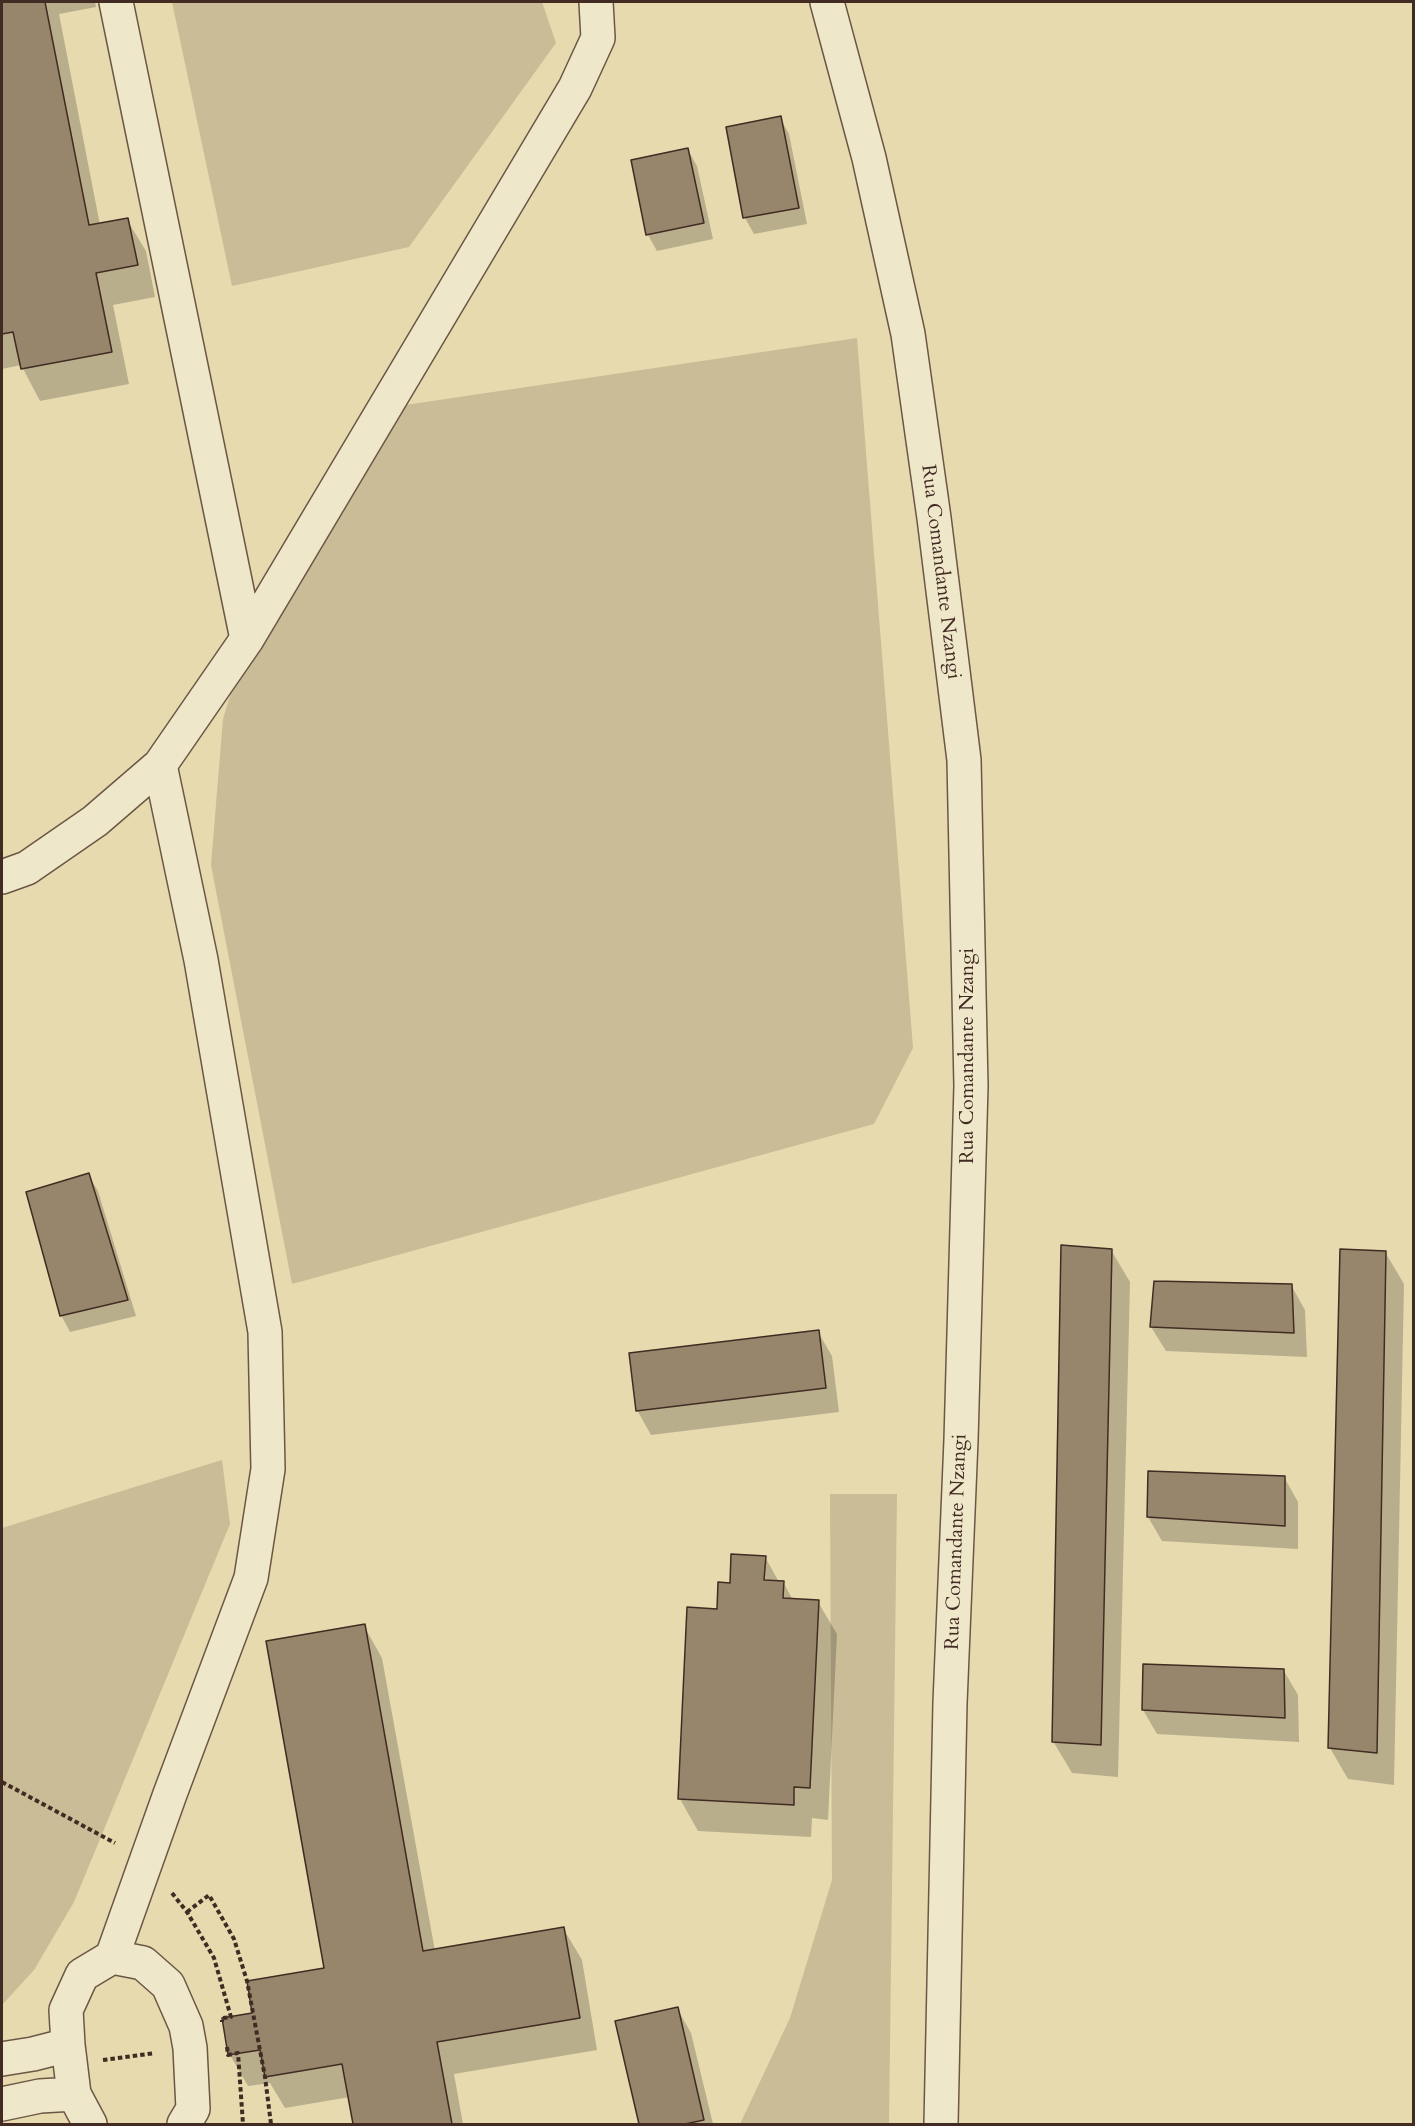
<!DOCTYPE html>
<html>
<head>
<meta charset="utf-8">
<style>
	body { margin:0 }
	#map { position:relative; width:1415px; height:2126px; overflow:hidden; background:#e6daae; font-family:Cardo,serif }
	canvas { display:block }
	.frame { position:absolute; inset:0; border:3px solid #422b23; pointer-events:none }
</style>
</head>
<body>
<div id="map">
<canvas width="1415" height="2126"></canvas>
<div class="frame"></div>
</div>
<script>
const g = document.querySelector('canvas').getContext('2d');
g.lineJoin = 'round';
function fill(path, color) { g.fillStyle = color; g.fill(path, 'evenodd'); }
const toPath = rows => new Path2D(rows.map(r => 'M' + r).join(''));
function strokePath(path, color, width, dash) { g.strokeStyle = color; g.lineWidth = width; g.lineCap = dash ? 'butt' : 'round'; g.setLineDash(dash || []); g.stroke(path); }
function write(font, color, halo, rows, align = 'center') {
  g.font = font + ' Cardo,serif'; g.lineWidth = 5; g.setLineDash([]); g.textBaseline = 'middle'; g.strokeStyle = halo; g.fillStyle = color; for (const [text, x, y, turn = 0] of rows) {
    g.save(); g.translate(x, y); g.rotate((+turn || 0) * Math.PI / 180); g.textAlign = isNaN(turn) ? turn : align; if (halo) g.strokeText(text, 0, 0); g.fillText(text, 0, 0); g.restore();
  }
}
fill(toPath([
	[172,2,542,2,556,43,409,247,232,286],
	[857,338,913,1048,874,1124,292,1284,211,865,223,719,247,639,385,408],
	[222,1460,230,1524,74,1902,34,1970,2,2005,2,1528],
	[830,1494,897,1494,889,2124,740,2124,790,2018,832,1880]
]), '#cabc96');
fill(toPath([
	[2,2,95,2,96,7,59,14,100,225,127,220,146,251,155,297,113,305,129,384,40,401,21,365,2,369],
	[780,118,789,134,807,224,754,234,745,218],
	[688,150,697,166,713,239,657,251,648,235],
	[88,1175,98,1191,136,1316,70,1332,61,1315],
	[1111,1250,1130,1282,1118,1777,1072,1773,1053,1741],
	[1385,1252,1404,1284,1394,1785,1348,1779,1330,1748],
	[1291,1285,1305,1310,1307,1357,1166,1351,1151,1327],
	[818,1332,832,1356,839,1412,651,1435,637,1410],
	[1284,1477,1298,1502,1298,1549,1162,1541,1148,1517],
	[765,1557,779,1582,783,1582,793,1600,818,1602,837,1634,828,1820,812,1818,811,1837,698,1831,680,1799,718,1611,731,1585],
	[364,1626,382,1658,435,1951,563,1928,582,1960,597,2050,454,2074,463,2124,355,2124,350,2097,285,2108,270,2083,248,2086,230,2055,254,2014,325,1969],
	[1284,1671,1298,1695,1299,1742,1157,1734,1143,1710],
	[677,2008,691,2033,713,2124,640,2124,617,2023]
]), '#0003');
const building = toPath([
	[2,2,45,2,89,225,128,218,138,265,96,273,112,352,21,369,13,332,2,334,2,2],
	[781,116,799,208,743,218,726,127,781,116],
	[688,148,704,223,646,235,631,160,688,148],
	[89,1173,128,1300,60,1316,26,1192,89,1173],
	[1061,1245,1112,1249,1101,1745,1052,1742,1061,1245],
	[1340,1249,1386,1251,1377,1753,1328,1748,1340,1249],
	[1154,1281,1292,1284,1294,1333,1150,1327,1154,1281],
	[819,1330,826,1388,636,1411,629,1353,819,1330],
	[1148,1471,1285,1476,1285,1526,1147,1517,1148,1471],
	[731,1554,766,1556,764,1580,784,1581,783,1598,819,1600,810,1788,794,1787,794,1805,678,1799,687,1607,717,1609,718,1582,730,1583,731,1554],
	[365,1624,423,1951,564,1927,580,2018,437,2042,452,2124,353,2124,342,2064,265,2077,260,2050,228,2055,222,2018,252,2013,247,1981,324,1968,266,1641,365,1624],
	[1143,1664,1284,1669,1285,1718,1142,1710,1143,1664],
	[678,2007,704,2120,685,2124,639,2124,615,2021,678,2007]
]);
fill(building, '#97866b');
strokePath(building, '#422b23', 1.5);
const minor = toPath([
	[116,2,247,639],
	[827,2,869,158,908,334,934,518,964,760,971,1086,961,1440,950,1703,941,2124],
	[2,877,27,868,95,821,160,765,247,639,575,88,598,38,596,2],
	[112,1957,170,1794,251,1578,268,1469,265,1332,201,960,160,765],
	[2,2059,33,2054,68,2045],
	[2,2104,40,2096,74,2094],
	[90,2124,74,2094,68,2045,66,2010,82,1975,112,1957,143,1963,168,1985,186,2026,190,2048,193,2109,184,2124]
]);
strokePath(minor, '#6b5746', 36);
strokePath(toPath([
	[2,1782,115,1843],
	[172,1893,187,1912,214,1958,231,2017,222,2018,222,2022],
	[187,1912,209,1895,234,1939,247,1981,265,2077,271,2124],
	[227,2047,228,2055,238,2053,243,2124],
	[103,2060,155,2053]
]), '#422b23', 4, [4.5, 3]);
strokePath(minor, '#efe7ca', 33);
write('20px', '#422b23', '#efe7ca', [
	["Rua Comandante Nzangi",940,572,83],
	["Rua Comandante Nzangi",968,1056,-90],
	["Rua Comandante Nzangi",957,1542,-88]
]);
</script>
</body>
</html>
